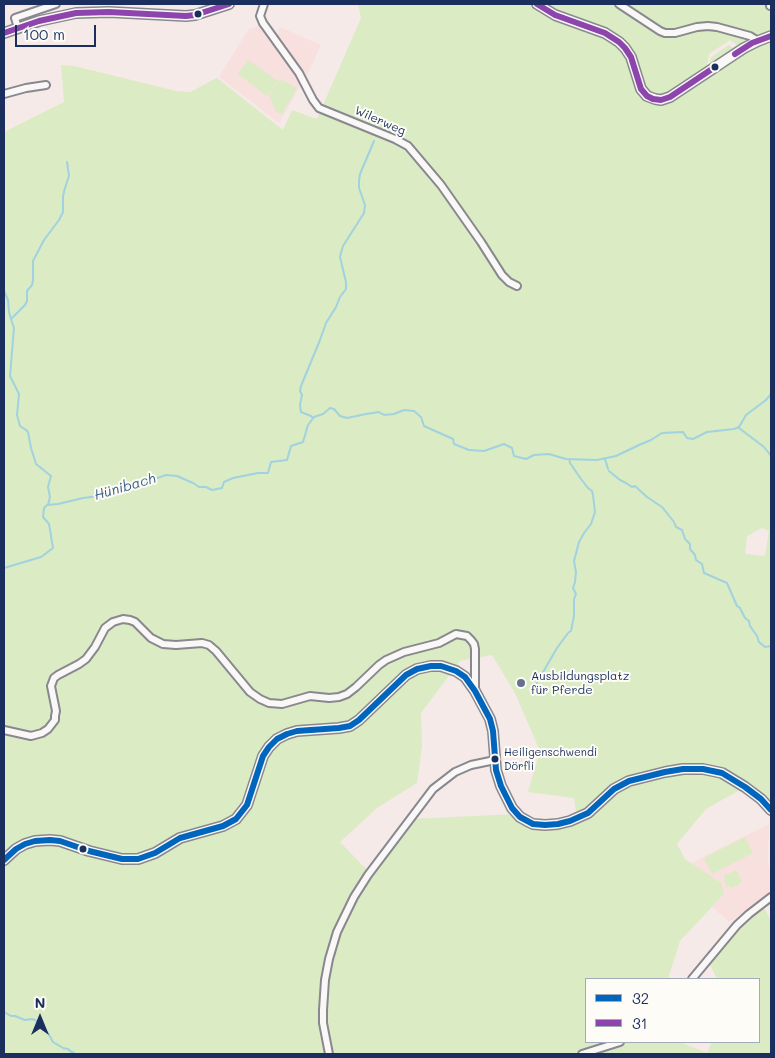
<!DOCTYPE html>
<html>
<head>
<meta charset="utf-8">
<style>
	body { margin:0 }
	#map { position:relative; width:775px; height:1058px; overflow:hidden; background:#f5eae8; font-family:Mali,sans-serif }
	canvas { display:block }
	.frame { position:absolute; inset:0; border:5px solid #1b2f5e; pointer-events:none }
	.legend { position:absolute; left:585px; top:978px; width:175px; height:65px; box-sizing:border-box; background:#fdfcf7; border:1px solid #a3aaba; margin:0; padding:6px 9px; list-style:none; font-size:15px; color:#1b2f5e }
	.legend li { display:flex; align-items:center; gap:10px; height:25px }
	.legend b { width:25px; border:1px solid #a3aaba }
	.north { position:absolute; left:15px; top:993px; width:50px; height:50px; -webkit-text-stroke:4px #fdfcf7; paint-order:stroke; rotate:0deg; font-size:14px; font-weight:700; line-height:20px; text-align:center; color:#1b2f5e }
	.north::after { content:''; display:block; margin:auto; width:18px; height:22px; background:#1b2f5e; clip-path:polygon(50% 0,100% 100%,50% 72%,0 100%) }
	.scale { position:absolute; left:15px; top:25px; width:81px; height:22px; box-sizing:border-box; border:2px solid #1b2f5e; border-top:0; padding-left:6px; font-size:15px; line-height:18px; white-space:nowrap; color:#1b2f5e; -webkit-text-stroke:4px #fdfcf7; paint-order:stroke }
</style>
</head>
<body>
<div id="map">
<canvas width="775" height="1058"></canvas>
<div class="frame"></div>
<ul class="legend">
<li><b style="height:6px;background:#0065bd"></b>32</li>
<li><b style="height:6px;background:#8e44ad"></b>31</li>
</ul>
<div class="north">N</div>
<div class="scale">100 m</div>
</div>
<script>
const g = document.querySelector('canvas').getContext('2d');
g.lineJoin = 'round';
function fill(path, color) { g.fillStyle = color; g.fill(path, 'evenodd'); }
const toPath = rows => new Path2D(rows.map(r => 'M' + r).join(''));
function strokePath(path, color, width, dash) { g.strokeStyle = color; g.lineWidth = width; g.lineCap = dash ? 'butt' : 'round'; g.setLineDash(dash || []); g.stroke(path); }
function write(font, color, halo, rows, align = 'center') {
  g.font = font + ' Mali,sans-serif'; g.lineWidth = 4; g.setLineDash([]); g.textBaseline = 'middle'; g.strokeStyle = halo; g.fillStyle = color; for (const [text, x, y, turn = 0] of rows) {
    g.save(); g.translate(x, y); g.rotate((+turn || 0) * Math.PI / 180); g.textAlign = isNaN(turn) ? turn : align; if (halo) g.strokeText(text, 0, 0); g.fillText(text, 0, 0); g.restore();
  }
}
fill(toPath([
	[260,25,302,83,279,123,219,77,248,30],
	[280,27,321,45,307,75,305,76,276,37],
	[769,824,768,863,771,875,771,894,729,922,712,907,724,894,691,863]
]), '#f7e0de');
fill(toPath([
	[358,4,771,4,771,810,745,787,706,809,677,844,685,859,721,883,724,894,680,941,668,979,586,979,586,1042,680,1042,707,1053,712,1042,759,1042,759,979,717,979,708,960,711,955,716,958,728,943,726,938,762,904,771,921,771,1054,4,1054,4,132,64,102,61,65,74,66,176,91,190,92,217,78,283,130,292,110,317,119,361,18],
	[730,40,740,47,736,50,729,45,711,57,709,65,707,65,709,54],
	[762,528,769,531,765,556,745,554,747,536],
	[492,655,515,693,540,751,528,792,574,798,577,818,529,822,517,814,409,819,370,873,340,842,377,808,417,783,422,746,421,713,460,661],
	[248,60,278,81,267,96,238,74],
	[282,80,297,88,282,114,276,112,269,95,278,82],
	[745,837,753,853,712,874,704,858],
	[736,870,742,881,738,885,732,888,730,886,727,887,724,880,725,874,728,874]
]), '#dbebc3');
strokePath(toPath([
	[4,291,8,300,9,312,11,319],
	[312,417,311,416,301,412,300,405,302,395,300,391,301,386,320,340,326,323,336,307,340,297,346,289,346,282,340,257,341,253,343,246,364,213,365,205,359,188,359,181,360,174,374,141],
	[739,428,764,447,771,456],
	[605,459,608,469],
	[609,471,620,480,626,483,632,487,635,486,647,497,662,507,674,522,676,527,682,530,685,539,690,544,690,549,695,555,696,560,702,564,704,573,727,583,737,606,740,608,745,618,749,621,750,626,757,636,759,642,765,647,771,646],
	[48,505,50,497,48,487,51,476,36,464,31,448,28,432,26,430,20,426,17,415,19,394,10,376,14,328,11,319,25,305,27,301,27,291,32,285,33,280,33,261,44,240,59,220,63,212,63,196,65,188,69,176,67,162],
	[4,568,41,557,53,548,49,524,43,517,44,508,47,505,58,504,83,498,99,496,114,489,149,481,166,475,177,476,193,483,199,487,206,487,212,490,222,488,224,482,233,478,258,473,268,473,271,462,287,460,291,446,303,442,308,425,314,417,323,414,330,408,334,409,340,416,347,418,366,414,379,412,384,415,394,414,404,410,414,411,421,417,424,426,453,439,454,444,469,450,484,451,504,444,512,448,514,456,526,459,534,455,549,454,566,459,597,460,616,456,639,445,651,440,662,433,683,432,687,438,693,439,707,432,734,429,739,427,746,415,766,400,771,394],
	[535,686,557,648,568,633,571,631,574,616,574,599,576,594,573,588,575,582,576,572,574,561,579,542,584,533,591,524,595,512,593,495,592,491,588,488,581,479,570,463,569,459],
	[4,1012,11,1016,15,1016,25,1020,32,1019,40,1022,48,1033,53,1042,63,1048,68,1049,70,1051,74,1053,74,1054]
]), '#a0d2df', 2);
const street = toPath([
	[264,4,260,16,263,23,299,73,313,100,319,108,395,139,408,146,441,185,481,242,502,275,509,282,517,286],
	[619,4,660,31,665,33,675,33,697,27,708,26,717,27,750,36,758,41],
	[770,6,771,6],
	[18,28,15,18,56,4],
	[4,94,26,88,46,85],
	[4,730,31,736,42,733,48,729,55,720,55,716,56,711,51,686,54,678,58,675,79,664,86,659,95,647,105,628,113,622,123,619,130,620,135,622,151,638,163,644,176,645,202,643,209,645,216,651,250,692,260,699,269,703,282,704,310,696,329,698,339,697,347,694,356,687,379,665,386,660,404,652,439,643,456,634,467,636,471,640,474,644,475,649,475,690],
	[692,979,737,925,749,914,771,897],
	[329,1054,323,1023,323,1010,325,980,329,959,337,932,354,897,368,875,433,789,455,772,471,765,495,760],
	[582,1054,620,1042]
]);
const secondary = toPath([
	[537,4,555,15,605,33,619,42,625,48,631,57,641,89,647,96,655,99,661,100,670,97,744,48,758,41,771,36],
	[4,33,39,21,76,13,109,12,186,16,195,15,229,4],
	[4,860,16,849,25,844,35,841,50,840,60,841,89,851,122,859,138,859,155,853,180,838,223,826,236,819,247,805,263,756,269,747,277,739,287,734,297,731,339,728,350,726,359,720,406,675,417,669,431,666,441,666,456,671,465,677,475,691,490,719,493,731,496,770,501,786,512,808,520,817,529,822,533,824,545,825,558,824,570,821,588,813,614,789,629,781,665,772,683,769,703,769,722,773,745,787,761,799,771,810]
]);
strokePath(street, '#898890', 10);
strokePath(secondary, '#898890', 12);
strokePath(street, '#faf8f6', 6);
strokePath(secondary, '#faf8f6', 9);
strokePath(toPath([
	[4,860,16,849,25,844,35,841,50,840,60,841,89,851,122,859,138,859,155,853,180,838,223,826,236,819,247,805,263,756,269,747,277,739,287,734,297,731,339,728,350,726,359,720,406,675,417,669,431,666,441,666,456,671,465,677,475,691,490,719,493,731,496,770,501,786,512,808,520,817,533,824,545,825,558,824,570,821,588,813,614,789,629,781,665,772,683,769,703,769,722,773,745,787,761,799,771,810]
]), '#0065bd', 6);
strokePath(toPath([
	[537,4,555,15,605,33,619,42,625,48,631,57,641,89,647,96,653,99,661,100,670,97,715,67],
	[4,33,39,21,76,13,109,12,186,16,195,15,229,4],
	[735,54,752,43,771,36]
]), '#8e44ad', 6);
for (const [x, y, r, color] of [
	[198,14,4.5,"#1b2f5e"],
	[715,67,4.5,"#1b2f5e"],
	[521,683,5,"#67708e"],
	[495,759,4.5,"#1b2f5e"],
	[83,849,4.5,"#1b2f5e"]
]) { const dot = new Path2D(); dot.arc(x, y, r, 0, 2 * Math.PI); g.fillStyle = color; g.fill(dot); strokePath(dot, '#fdfcf7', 2); }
write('11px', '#1b2f5e', '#fdfcf7', [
	["Heiligenschwendi",504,753],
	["Dörfli",504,767]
], 'left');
write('12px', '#1b2f5e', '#fdfcf7', [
	["Wilerweg",380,121,24]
]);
write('12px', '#1b2f5e', '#fdfcf7', [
	["Ausbildungsplatz",531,676],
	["für Pferde",531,690]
], 'left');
write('italic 14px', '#385d84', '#fdfcf7', [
	["Hünibach",125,487,-16]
]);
</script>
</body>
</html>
